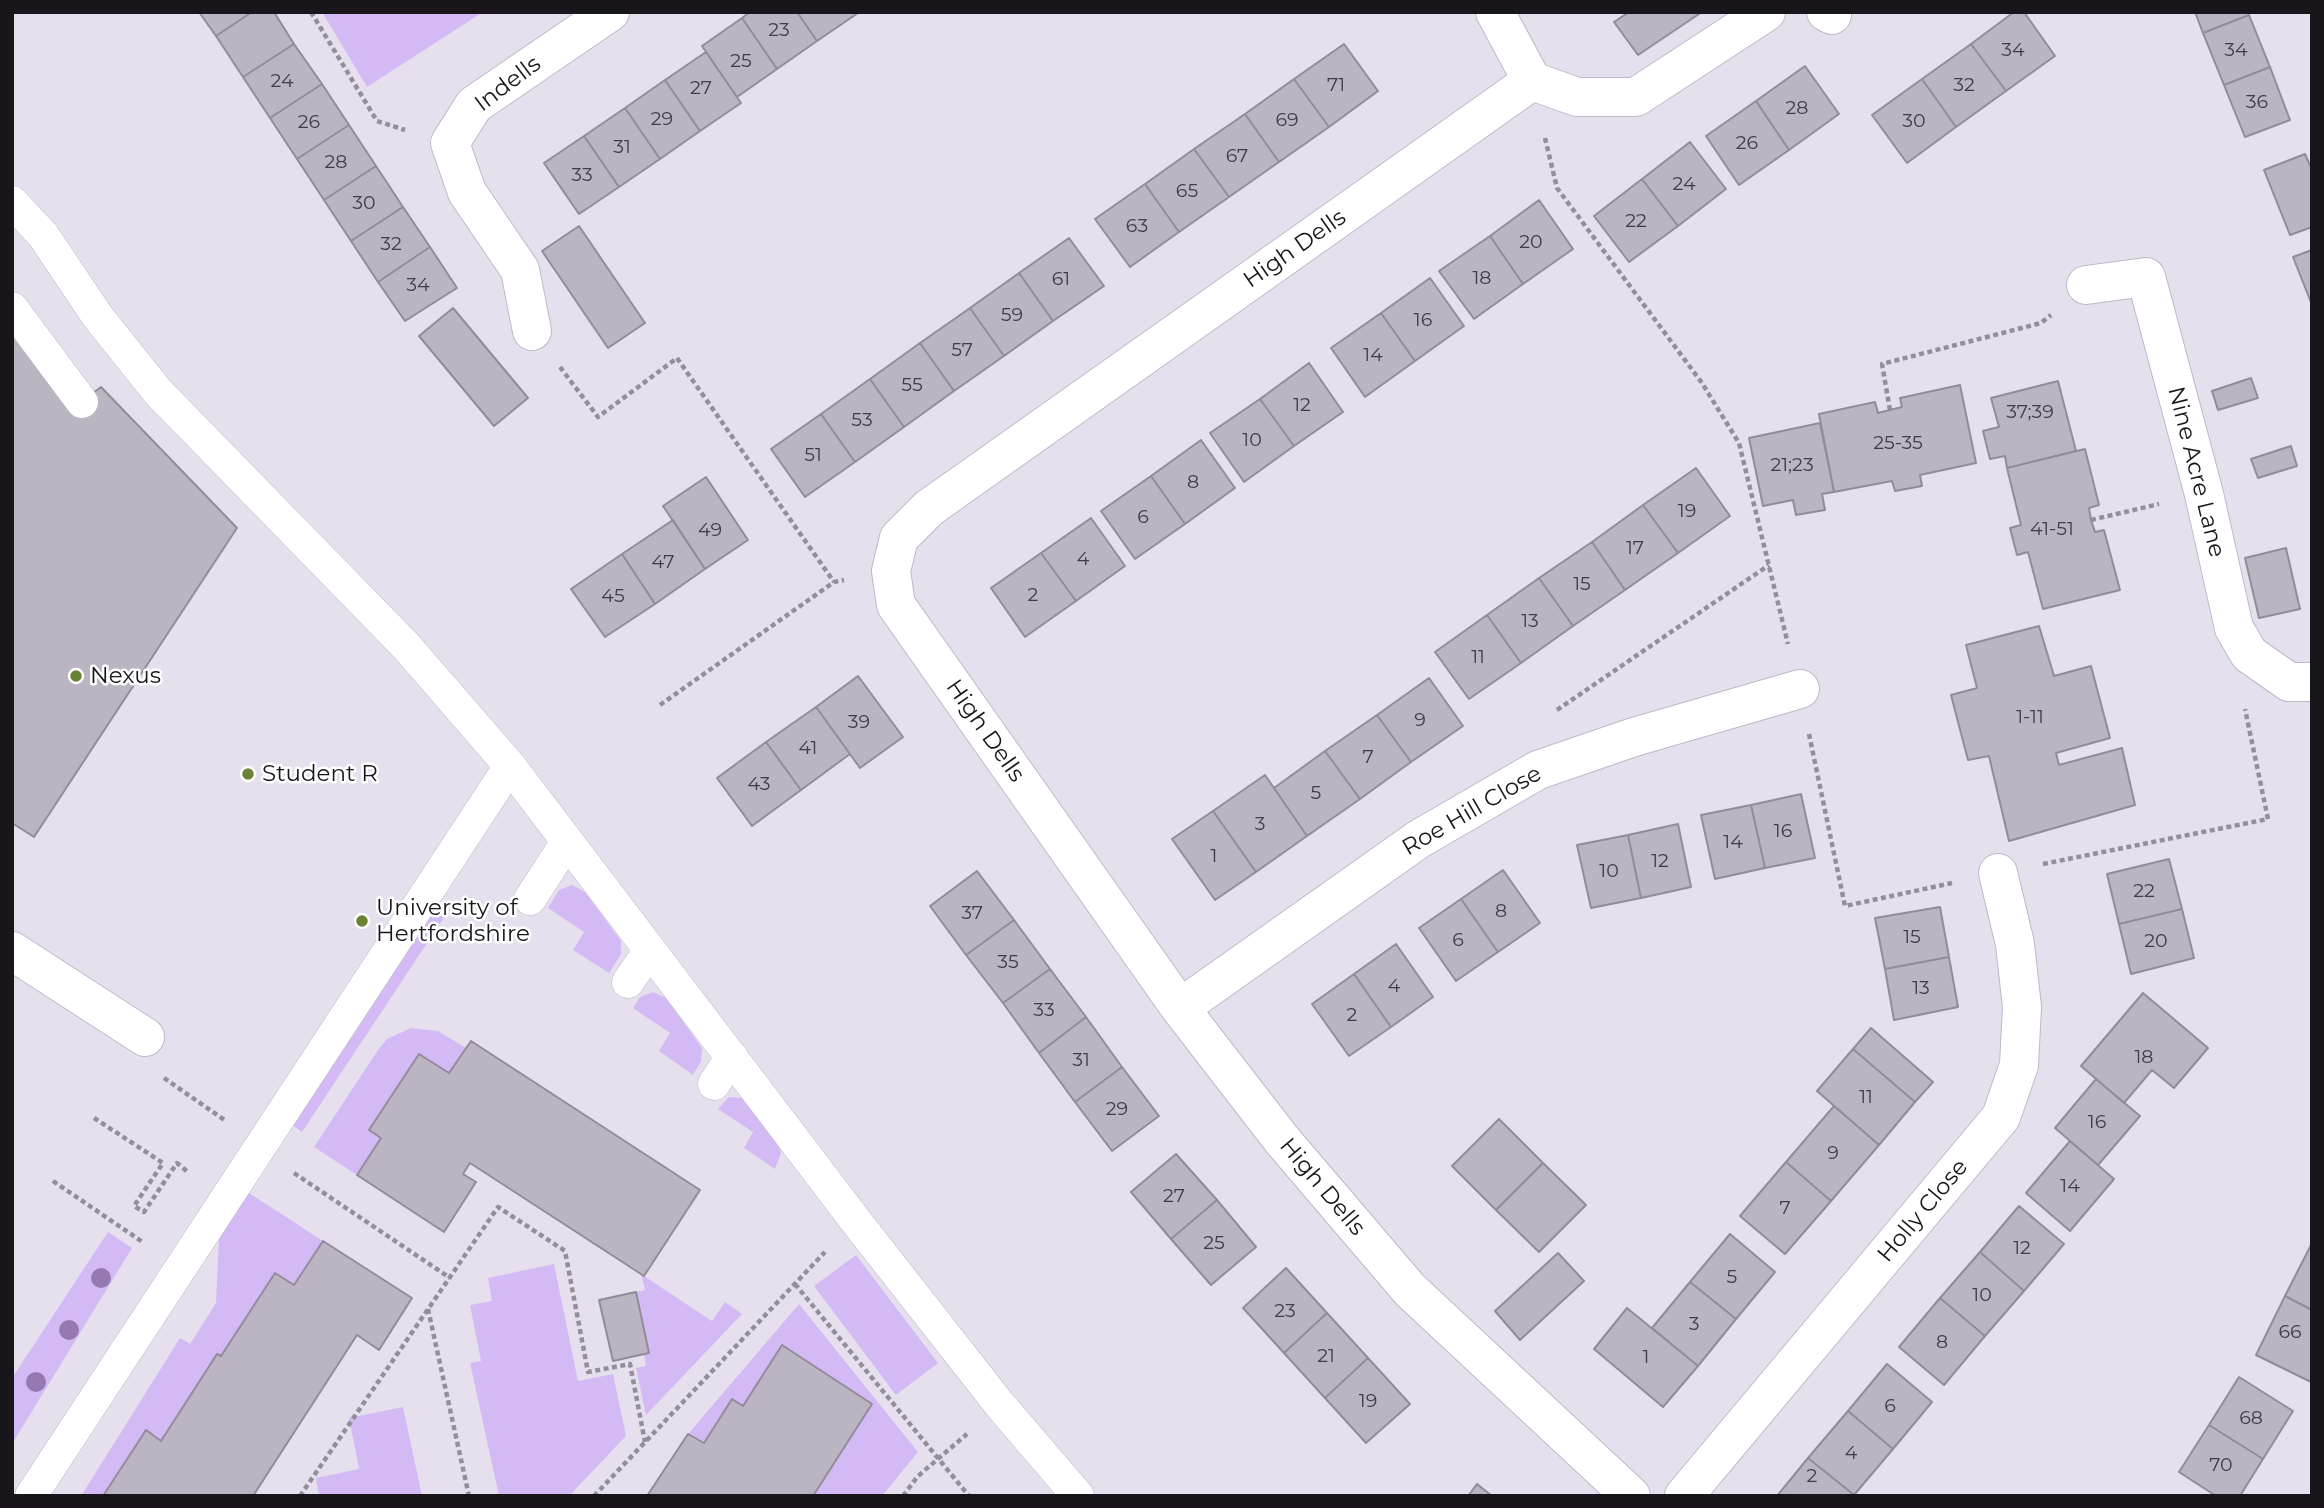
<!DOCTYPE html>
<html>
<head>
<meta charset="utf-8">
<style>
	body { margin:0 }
	#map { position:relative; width:2324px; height:1508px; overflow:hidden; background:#e6e0ee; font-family:Montserrat,sans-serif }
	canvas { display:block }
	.frame { position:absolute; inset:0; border:14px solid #18151b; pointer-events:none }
</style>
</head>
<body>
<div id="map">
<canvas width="2324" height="1508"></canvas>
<div class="frame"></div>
</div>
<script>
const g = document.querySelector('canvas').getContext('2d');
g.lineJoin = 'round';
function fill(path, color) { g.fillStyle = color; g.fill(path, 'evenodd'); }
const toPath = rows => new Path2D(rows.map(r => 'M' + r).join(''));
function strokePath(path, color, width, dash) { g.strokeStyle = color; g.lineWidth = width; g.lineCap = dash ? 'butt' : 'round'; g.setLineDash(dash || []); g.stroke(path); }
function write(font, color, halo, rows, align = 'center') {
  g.font = font + ' Montserrat,sans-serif'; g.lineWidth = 5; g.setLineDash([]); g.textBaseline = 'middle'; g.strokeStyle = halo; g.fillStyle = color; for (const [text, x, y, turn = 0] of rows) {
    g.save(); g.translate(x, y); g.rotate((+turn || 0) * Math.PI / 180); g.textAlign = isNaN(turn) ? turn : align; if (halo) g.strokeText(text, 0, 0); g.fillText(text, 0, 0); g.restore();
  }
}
fill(toPath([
	[322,12,483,12,367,87],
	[572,885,585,892,621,941,621,954,609,973,573,950,584,932,548,908,559,890],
	[435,905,447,913,302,1132,291,1124],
	[653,992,666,998,702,1048,701,1061,693,1075,659,1051,670,1033,633,1008,640,997],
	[411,1028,438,1031,466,1048,449,1073,419,1054,381,1138,357,1175,314,1147,378,1050,387,1039],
	[729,1097,743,1098,777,1142,781,1153,775,1169,744,1148,753,1132,718,1109],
	[249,1193,323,1241,294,1285,221,1356,217,1354,161,1441,145,1431,103,1496,81,1496,180,1338,190,1344,216,1303,219,1238],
	[108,1232,132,1248,12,1444,12,1378],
	[856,1255,938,1363,896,1395,814,1286],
	[554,1264,578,1381,613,1374,626,1436,569,1496,499,1496,470,1363,481,1361,470,1305,492,1301,488,1278],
	[641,1274,712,1321,725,1302,742,1314,646,1415,636,1368,646,1366,644,1354,649,1353,636,1292,645,1290],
	[799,1304,918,1452,882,1496,813,1496,872,1404,783,1346,743,1406,732,1399,704,1443,688,1434],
	[403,1407,422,1496,319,1496,316,1478,359,1469,349,1418]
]), '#d4baf5');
const building = toPath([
	[199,12,252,12,216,36,199,12],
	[252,12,274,12,294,44,243,77,216,36,252,12],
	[750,12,797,12,817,41,777,69,742,18,750,12],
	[797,12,857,12,858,13,817,41,797,12],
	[1629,12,1702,12,1638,55,1614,22,1629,12],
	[2014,12,2024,12,2055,56,2006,91,1971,44,2014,12],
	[2195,12,2248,12,2249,15,2203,33,2195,12],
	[2249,15,2270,67,2224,85,2203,33,2249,15],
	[742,18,777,69,737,97,702,46,742,18],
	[294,44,322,84,270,118,243,77,294,44],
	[1344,44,1378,91,1329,127,1294,79,1344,44],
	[1971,44,2006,91,1956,127,1922,79,1971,44],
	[706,52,741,103,700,131,665,80,706,52],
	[1805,66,1839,114,1789,150,1756,101,1805,66],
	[2270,67,2290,120,2245,137,2224,85,2270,67],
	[1294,79,1329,127,1279,162,1245,114,1294,79],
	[1922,79,1956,127,1907,163,1872,115,1922,79],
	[665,80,700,131,660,159,625,108,665,80],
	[322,84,349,125,297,159,270,118,322,84],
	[1756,101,1789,150,1739,185,1706,136,1756,101],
	[625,108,660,159,619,187,584,136,625,108],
	[1245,114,1279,162,1229,197,1194,149,1245,114],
	[349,125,376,166,324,200,297,159,349,125],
	[584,136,619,187,579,214,544,163,584,136],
	[1690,142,1726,189,1678,226,1642,179,1690,142],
	[1194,149,1229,197,1179,232,1145,184,1194,149],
	[2305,154,2312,170,2312,227,2290,235,2264,170,2305,154],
	[376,166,403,207,351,241,324,200,376,166],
	[1642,179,1678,226,1629,262,1594,216,1642,179],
	[1145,184,1179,232,1130,267,1095,219,1145,184],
	[1539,200,1573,249,1523,284,1490,236,1539,200],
	[403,207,430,247,378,282,351,241,403,207],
	[579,226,645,323,608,348,542,251,579,226],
	[1490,236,1523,284,1474,319,1439,271,1490,236],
	[1069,238,1104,286,1053,321,1019,273,1069,238],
	[430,247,457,288,405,321,378,282,430,247],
	[2312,250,2312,305,2293,257,2312,250],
	[1019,273,1053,321,1004,356,970,308,1019,273],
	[1430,278,1464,326,1415,361,1381,313,1430,278],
	[453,308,528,398,494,426,419,336,453,308],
	[970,308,1004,356,954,391,920,343,970,308],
	[1381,313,1415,361,1365,397,1331,348,1381,313],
	[12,334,70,410,101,387,237,528,34,837,12,823,12,334],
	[920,343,954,391,904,427,870,379,920,343],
	[1309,363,1343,412,1294,446,1260,399,1309,363],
	[2251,378,2258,398,2218,410,2212,391,2251,378],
	[870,379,904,427,855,462,821,414,870,379],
	[2058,381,2076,451,2007,468,2005,456,1990,459,1983,431,1999,427,1991,398,2058,381],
	[1960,385,1976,463,1920,475,1922,486,1895,491,1892,481,1834,492,1819,414,1875,402,1878,413,1902,407,1900,398,1960,385],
	[1260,399,1294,446,1244,482,1210,433,1260,399],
	[821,414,855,462,805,497,771,449,821,414],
	[1820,423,1834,492,1822,494,1825,510,1796,515,1793,500,1763,506,1749,438,1820,423],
	[1201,440,1235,488,1185,524,1151,476,1201,440],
	[2291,446,2297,466,2258,478,2251,459,2291,446],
	[2085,449,2099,505,2089,508,2091,520,2095,532,2104,530,2120,590,2043,609,2028,552,2017,555,2010,528,2021,525,2007,468,2085,449],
	[1696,468,1730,516,1678,553,1643,505,1696,468],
	[1151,476,1185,524,1135,559,1101,511,1151,476],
	[706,477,748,540,705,569,663,506,706,477],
	[1643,505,1678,553,1625,590,1592,542,1643,505],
	[1091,518,1125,566,1076,601,1041,553,1091,518],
	[673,520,705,569,655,604,622,554,673,520],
	[1592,542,1625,590,1573,626,1539,578,1592,542],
	[2286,548,2300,609,2259,618,2245,558,2286,548],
	[1041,553,1076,601,1025,637,991,588,1041,553],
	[622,554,655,604,605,637,571,589,622,554],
	[1539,578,1573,626,1521,663,1487,615,1539,578],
	[1487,615,1521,663,1469,699,1435,652,1487,615],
	[2039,626,2054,676,2091,666,2110,738,2056,753,2059,765,2122,748,2135,805,2009,841,1989,756,1968,760,1951,695,1977,688,1966,645,2039,626],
	[858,676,903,737,860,768,816,707,858,676],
	[1429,678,1463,726,1411,762,1377,715,1429,678],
	[816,707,850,754,801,790,766,742,816,707],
	[1377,715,1411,762,1360,799,1325,751,1377,715],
	[766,742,801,790,752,826,717,778,766,742],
	[1325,751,1360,799,1307,836,1274,788,1325,751],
	[1265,775,1307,836,1256,872,1213,811,1265,775],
	[1801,794,1815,858,1765,868,1751,805,1801,794],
	[1751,805,1765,868,1715,879,1701,815,1751,805],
	[1213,811,1256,872,1215,900,1172,839,1213,811],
	[1678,824,1691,887,1641,898,1628,835,1678,824],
	[1628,835,1641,898,1591,908,1577,845,1628,835],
	[2169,859,2182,909,2119,924,2107,874,2169,859],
	[1503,870,1540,923,1498,952,1461,899,1503,870],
	[977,871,1014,920,966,955,930,906,977,871],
	[1461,899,1498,952,1456,981,1419,928,1461,899],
	[1940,907,1949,957,1885,969,1875,918,1940,907],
	[2182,909,2194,958,2131,974,2119,924,2182,909],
	[1014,920,1050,969,1003,1003,966,955,1014,920],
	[1396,944,1433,997,1391,1027,1354,974,1396,944],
	[1949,957,1958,1007,1894,1020,1885,969,1949,957],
	[1050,969,1086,1017,1039,1053,1003,1003,1050,969],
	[1354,974,1391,1027,1349,1056,1312,1004,1354,974],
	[2143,993,2208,1048,2174,1088,2152,1070,2124,1103,2081,1066,2143,993],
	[1086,1017,1122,1067,1075,1102,1039,1053,1086,1017],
	[1871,1028,1933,1082,1915,1102,1853,1049,1871,1028],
	[471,1041,700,1190,644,1276,470,1163,463,1174,476,1182,444,1232,357,1175,381,1138,369,1130,419,1054,449,1073,471,1041],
	[1853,1049,1915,1102,1879,1145,1817,1091,1853,1049],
	[1122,1067,1159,1116,1112,1151,1075,1102,1122,1067],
	[2096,1079,2140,1116,2098,1165,2055,1128,2096,1079],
	[1834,1106,1879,1145,1831,1201,1786,1162,1834,1106],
	[1499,1119,1543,1163,1496,1210,1452,1166,1499,1119],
	[2070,1141,2114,1179,2070,1231,2026,1193,2070,1141],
	[1176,1154,1217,1200,1171,1239,1131,1192,1176,1154],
	[1786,1162,1831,1201,1785,1254,1740,1216,1786,1162],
	[1543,1163,1586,1205,1539,1252,1496,1210,1543,1163],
	[1217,1200,1256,1247,1211,1285,1171,1239,1217,1200],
	[2019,1206,2064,1244,2024,1291,1980,1252,2019,1206],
	[1730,1234,1775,1272,1736,1319,1690,1282,1730,1234],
	[323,1241,412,1298,379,1350,357,1335,253,1496,103,1496,146,1430,161,1441,217,1354,221,1356,275,1273,294,1285,323,1241],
	[2312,1243,2312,1310,2285,1296,2312,1243],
	[1980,1252,2024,1291,1985,1336,1940,1298,1980,1252],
	[1558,1253,1584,1281,1520,1340,1495,1311,1558,1253],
	[1286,1268,1327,1313,1284,1353,1243,1308,1286,1268],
	[1690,1282,1736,1319,1698,1366,1652,1328,1690,1282],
	[636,1292,649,1353,613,1361,599,1300,636,1292],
	[2285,1296,2312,1310,2311,1382,2256,1355,2285,1296],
	[1940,1298,1985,1336,1944,1385,1899,1347,1940,1298],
	[1627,1308,1698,1366,1663,1407,1594,1349,1627,1308],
	[1327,1313,1368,1358,1325,1398,1284,1353,1327,1313],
	[782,1345,872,1404,813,1496,647,1496,688,1434,704,1443,732,1399,743,1406,782,1345],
	[1368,1358,1410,1404,1366,1443,1325,1398,1368,1358],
	[1887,1364,1932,1402,1893,1449,1848,1411,1887,1364],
	[2239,1377,2293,1411,2263,1459,2209,1425,2239,1377],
	[1848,1411,1893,1449,1854,1495,1808,1458,1848,1411],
	[2209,1425,2263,1459,2240,1496,2216,1496,2179,1472,2209,1425],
	[1808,1458,1854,1495,1855,1496,1777,1496,1808,1458],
	[1477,1484,1492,1496,1468,1496,1477,1484]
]);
fill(building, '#bab4c3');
strokePath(building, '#928c9a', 2);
const lane = toPath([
	[12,202,43,235,98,317,158,392,406,646,510,766,855,1220,1000,1405,1078,1496],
	[12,308,82,402],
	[530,899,567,842],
	[628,982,650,950],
	[714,1084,732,1057],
	[31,1496,510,766]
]);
const street = toPath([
	[1495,12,1532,81,929,508,899,538,891,571,896,605,1180,1008,1282,1140,1410,1290,1631,1496],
	[1826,12,1832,15],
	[1532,81,1577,97,1636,97,1766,12],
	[2086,285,2146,277,2204,494,2234,628,2249,654,2289,682,2312,682],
	[532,331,520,270,467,192,450,143,474,105,610,12],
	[12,951,145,1037],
	[1180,1008,1419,839,1538,770,1634,737,1800,689],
	[1684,1496,2001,1117,2019,1065,2022,1007,2015,944,1998,873]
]);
strokePath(lane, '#beb8c7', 33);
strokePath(street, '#beb8c7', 40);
strokePath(toPath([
	[311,12,377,121,405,130],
	[1545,138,1557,188,1702,383,1739,443,1788,644],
	[560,367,598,417,677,358,834,582],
	[1890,410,1882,364,2041,323,2051,315],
	[2091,520,2159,504],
	[660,705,834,582,844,580],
	[1557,710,1769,565],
	[1809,734,1845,906,1952,883],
	[2043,864,2268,819,2245,709],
	[164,1078,226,1121],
	[94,1118,163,1163,134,1206,144,1212,177,1163,189,1173],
	[294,1173,450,1278],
	[53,1181,144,1243],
	[795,1284,969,1496],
	[428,1309,469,1496],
	[300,1496,498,1207,565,1251,588,1372,630,1364,645,1442],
	[594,1496,825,1252],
	[903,1496,918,1476,967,1434]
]), '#938e99', 4.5, [5, 3.5]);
strokePath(lane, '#fff', 32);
strokePath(street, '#fff', 38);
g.fillStyle = '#9679b0';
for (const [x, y] of [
	[101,1278],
	[69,1330],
	[36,1382]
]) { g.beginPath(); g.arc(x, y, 10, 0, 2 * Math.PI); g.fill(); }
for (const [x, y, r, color] of [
	[76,676,7,"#6a8235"],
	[248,774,7,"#6a8235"],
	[362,921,7,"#6a8235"]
]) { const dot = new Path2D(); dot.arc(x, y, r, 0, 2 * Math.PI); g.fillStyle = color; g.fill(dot); strokePath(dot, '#fff', 2.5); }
write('19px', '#403d45', null, [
	["23",779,30],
	["34",2013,50],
	["34",2236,50],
	["25",741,61],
	["24",282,81],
	["71",1336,85],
	["32",1964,85],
	["27",701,88],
	["36",2257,102],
	["28",1797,108],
	["29",662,119],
	["69",1287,120],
	["30",1914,121],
	["26",309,122],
	["26",1747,143],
	["31",622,147],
	["67",1237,156],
	["28",336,162],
	["33",582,175],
	["24",1684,184],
	["65",1187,191],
	["30",364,203],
	["22",1636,221],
	["63",1137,226],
	["20",1531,242],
	["32",391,244],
	["18",1482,278],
	["61",1061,279],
	["34",418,285],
	["59",1012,315],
	["16",1423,320],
	["57",962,350],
	["14",1373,355],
	["55",912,385],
	["12",1302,405],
	["37;39",2030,412],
	["53",862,420],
	["10",1252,440],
	["25-35",1898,443],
	["51",813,455],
	["21;23",1792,465],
	["8",1193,482],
	["19",1687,511],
	["6",1143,517],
	["41-51",2052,529],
	["49",710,530],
	["17",1635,548],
	["4",1083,559],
	["47",663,562],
	["15",1582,584],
	["2",1033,595],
	["45",613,596],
	["13",1530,621],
	["11",1478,657],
	["1-11",2030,717],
	["9",1420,720],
	["39",859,722],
	["41",808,748],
	["7",1368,757],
	["43",759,784],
	["5",1316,793],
	["3",1260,824],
	["16",1783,831],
	["14",1733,842],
	["1",1214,856],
	["12",1660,861],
	["10",1609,871],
	["22",2144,891],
	["8",1501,911],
	["37",972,913],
	["15",1912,937],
	["6",1458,940],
	["20",2156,941],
	["35",1008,962],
	["4",1394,986],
	["13",1921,988],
	["33",1044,1010],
	["2",1352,1015],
	["18",2144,1057],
	["31",1081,1060],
	["11",1866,1097],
	["29",1117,1109],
	["16",2097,1122],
	["9",1833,1153],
	["14",2070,1186],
	["27",1174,1196],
	["7",1785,1208],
	["25",1214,1243],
	["12",2022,1248],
	["5",1732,1277],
	["10",1982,1295],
	["23",1285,1311],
	["3",1694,1324],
	["66",2290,1332],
	["8",1942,1342],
	["21",1326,1356],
	["1",1646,1357],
	["19",1368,1401],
	["6",1890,1406],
	["68",2251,1418],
	["4",1851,1453],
	["70",2221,1465],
	["2",1812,1476]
]);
write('23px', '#18151b', '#fff', [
	["Indells",508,84,-37],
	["High Dells",1295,249,-35],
	["Nine Acre Lane",2196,472,76],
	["High Dells",985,731,55],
	["Roe Hill Close",1472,811,-30],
	["High Dells",1322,1187,50],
	["Holly Close",1923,1211,-50]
]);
write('23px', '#18151b', '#fff', [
	["Nexus",90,676],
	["Student R",262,774],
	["University of",376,908],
	["Hertfordshire",376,934]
], 'left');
</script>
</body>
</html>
